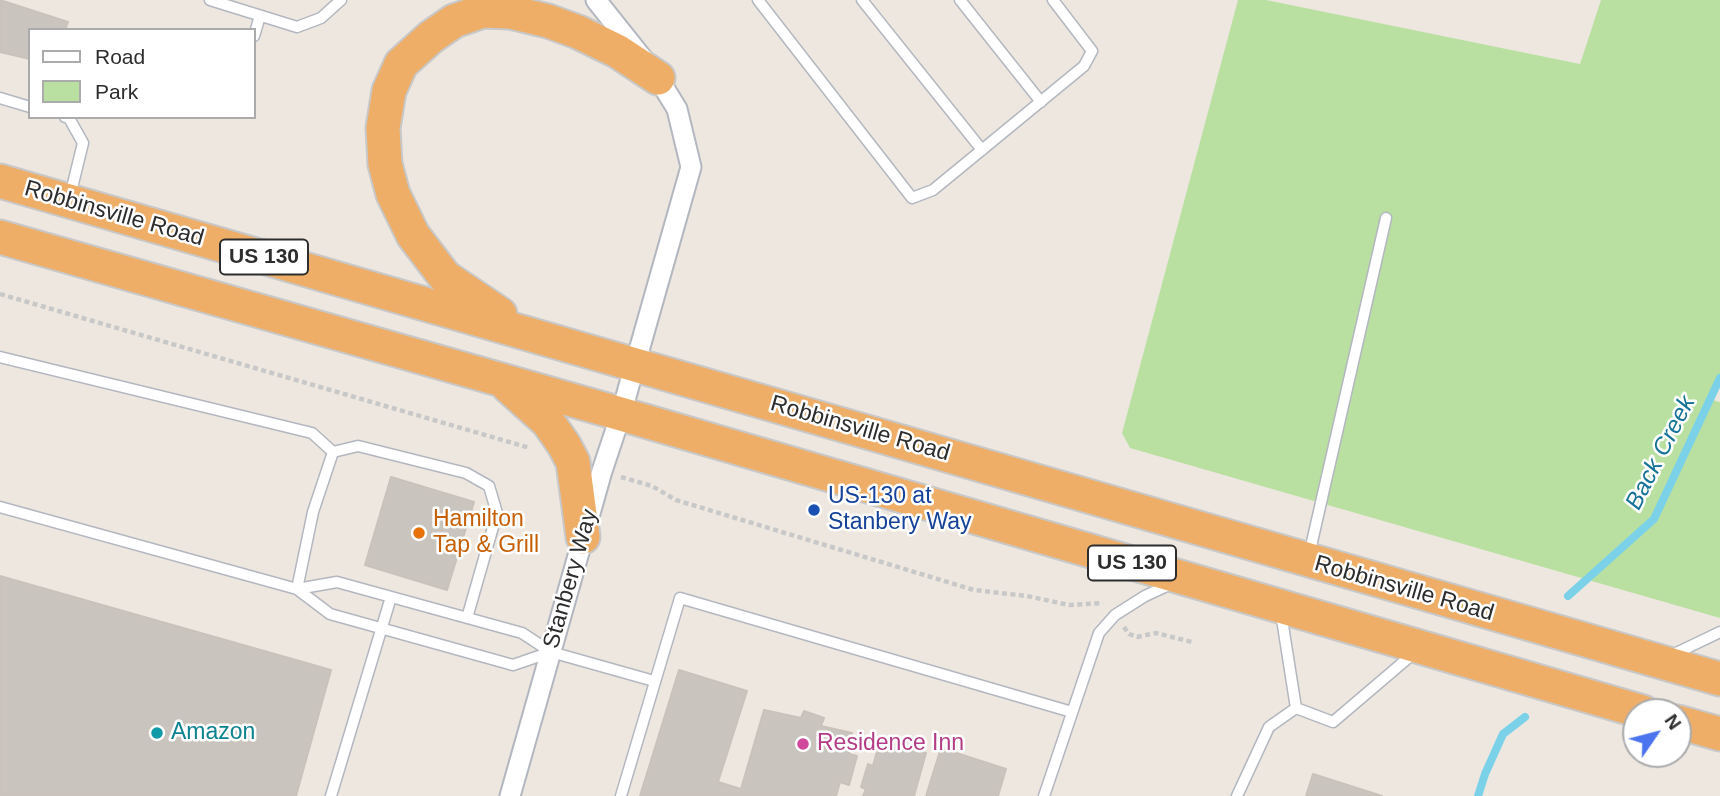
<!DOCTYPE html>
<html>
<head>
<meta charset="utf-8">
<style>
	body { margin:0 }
	#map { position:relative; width:1720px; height:796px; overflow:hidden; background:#ede7e0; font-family:Helvetica,sans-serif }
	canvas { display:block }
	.legend { position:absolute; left:28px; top:28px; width:228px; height:91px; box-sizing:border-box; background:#fff; border:2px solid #ababab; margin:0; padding:9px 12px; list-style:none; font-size:21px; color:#2d2d2d }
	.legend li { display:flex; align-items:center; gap:14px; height:35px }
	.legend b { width:35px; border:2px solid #ababab }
	.north { position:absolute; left:1622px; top:698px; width:70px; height:70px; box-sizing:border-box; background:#fff; border:2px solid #ababab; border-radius:50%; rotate:55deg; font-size:19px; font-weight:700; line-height:28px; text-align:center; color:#2d2d2d }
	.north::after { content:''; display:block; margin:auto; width:24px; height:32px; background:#4c74ef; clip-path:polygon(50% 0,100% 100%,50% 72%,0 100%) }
</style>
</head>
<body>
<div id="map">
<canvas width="1720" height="796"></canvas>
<ul class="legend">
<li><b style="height:9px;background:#fff"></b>Road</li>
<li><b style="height:19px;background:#bae0a1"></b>Park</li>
</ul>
<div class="north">N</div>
</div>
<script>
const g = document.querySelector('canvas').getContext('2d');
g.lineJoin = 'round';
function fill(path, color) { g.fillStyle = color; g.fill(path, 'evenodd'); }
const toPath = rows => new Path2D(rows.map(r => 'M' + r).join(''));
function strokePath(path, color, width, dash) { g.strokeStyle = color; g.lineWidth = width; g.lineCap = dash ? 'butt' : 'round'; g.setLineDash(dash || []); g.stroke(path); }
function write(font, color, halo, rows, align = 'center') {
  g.font = font + ' Helvetica,sans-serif'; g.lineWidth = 5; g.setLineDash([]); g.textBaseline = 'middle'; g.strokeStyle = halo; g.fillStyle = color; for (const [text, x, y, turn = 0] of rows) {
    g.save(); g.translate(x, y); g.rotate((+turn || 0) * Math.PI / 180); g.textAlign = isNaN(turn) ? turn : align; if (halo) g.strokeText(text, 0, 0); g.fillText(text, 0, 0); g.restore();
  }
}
fill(toPath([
	[1238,0,1266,0,1580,64,1601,0,1720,0,1720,374,1709,399,1720,402,1720,618,1130,448,1122,433]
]), '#bae0a1');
strokePath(toPath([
	[1568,596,1654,519,1720,378],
	[1478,796,1485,774,1503,734,1525,717]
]), '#7bd2e8', 8);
const building = toPath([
	[0,0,68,22,65,30,30,30,30,59,0,52,0,0],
	[391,477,474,502,447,590,365,565,391,477],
	[0,576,331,670,296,796,0,796,0,576],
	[679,670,747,691,718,782,741,789,764,710,801,718,804,711,824,718,821,726,852,733,849,754,857,756,849,785,840,782,836,796,640,796,679,670],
	[880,740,926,753,914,796,863,796,866,789,861,787,868,764,873,766,880,740],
	[941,748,1006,769,998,796,926,796,941,748],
	[1313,774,1382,796,1306,796,1313,774]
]);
fill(building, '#c9c5be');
strokePath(building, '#c9c2ba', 2);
const service = toPath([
	[210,0,297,27,321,18,341,0],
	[758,0,912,198,933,190,1084,66,1092,51,1053,0],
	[862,0,982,150],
	[960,0,1041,102],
	[254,36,260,16],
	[0,98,30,107],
	[65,117,69,118,83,143,70,196],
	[0,357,312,433,333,452,313,512,297,589,0,507],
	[333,452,358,446,466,473,489,486,497,513,467,618],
	[1309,555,1386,218],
	[1281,613,1296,708],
	[551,652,513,665,330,614,297,589,337,582,522,633,551,652,654,681],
	[1670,656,1720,632],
	[1296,708,1333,722,1414,653],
	[331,796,391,597],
	[621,796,680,598,1072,712],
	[1044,796,1099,633,1115,615,1145,596,1171,584],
	[1237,796,1269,727,1296,708]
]);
const minor = toPath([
	[510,796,602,471,621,414,691,167,677,109,658,78,596,0]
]);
const trunk = toPath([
	[0,181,1720,679],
	[0,237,621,414,1643,712],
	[500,314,445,277,413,235,393,194,385,164,383,128,389,91,401,64,431,37,454,21,483,11,510,12,548,21,578,32,617,51,658,78],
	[508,386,548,422,564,445,573,462,583,537],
	[1678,722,1720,734]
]);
strokePath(service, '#b3b7bf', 13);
strokePath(minor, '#b3b7bf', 23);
strokePath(trunk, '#c8c8c8', 37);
strokePath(toPath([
	[0,294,530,448],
	[621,477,652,486,676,500,974,590,1027,596,1069,605,1103,603],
	[1124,627,1129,634,1137,637,1156,633,1192,642]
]), '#c8c8c8', 4.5, [5, 3.5]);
strokePath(service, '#fff', 10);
strokePath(minor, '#fff', 19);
strokePath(trunk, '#eeae67', 33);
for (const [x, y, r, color] of [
	[814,510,7,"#1a4fb4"],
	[419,533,7,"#e8710a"],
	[157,733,7,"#0f9aa8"],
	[803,744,7,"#d1479c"]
]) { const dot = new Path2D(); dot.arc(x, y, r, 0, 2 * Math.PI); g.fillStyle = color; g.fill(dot); strokePath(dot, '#fff', 2.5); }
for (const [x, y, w] of [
	[264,257,88],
	[1132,563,88]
]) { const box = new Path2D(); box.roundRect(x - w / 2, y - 17.5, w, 35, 5); g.fillStyle = '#fff'; g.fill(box); strokePath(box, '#2d2d2d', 2); }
write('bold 21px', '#2d2d2d', null, [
	["US 130",264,257],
	["US 130",1132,563]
]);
write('23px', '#2d2d2d', '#fff', [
	["Robbinsville Road",114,214,16],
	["Robbinsville Road",860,429,16],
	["Stanbery Way",571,579,-74],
	["Robbinsville Road",1404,589,16]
]);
write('23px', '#164399', '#fff', [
	["US-130 at",828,497],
	["Stanbery Way",828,523]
], 'left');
write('23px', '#c56008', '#fff', [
	["Hamilton",433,520],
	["Tap & Grill",433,546]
], 'left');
write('23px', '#0d838f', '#fff', [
	["Amazon",171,733]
], 'left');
write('23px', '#b23c85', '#fff', [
	["Residence Inn",817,744]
], 'left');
write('italic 24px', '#167397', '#fff', [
	["Back Creek",1661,453,-63]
]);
</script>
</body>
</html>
